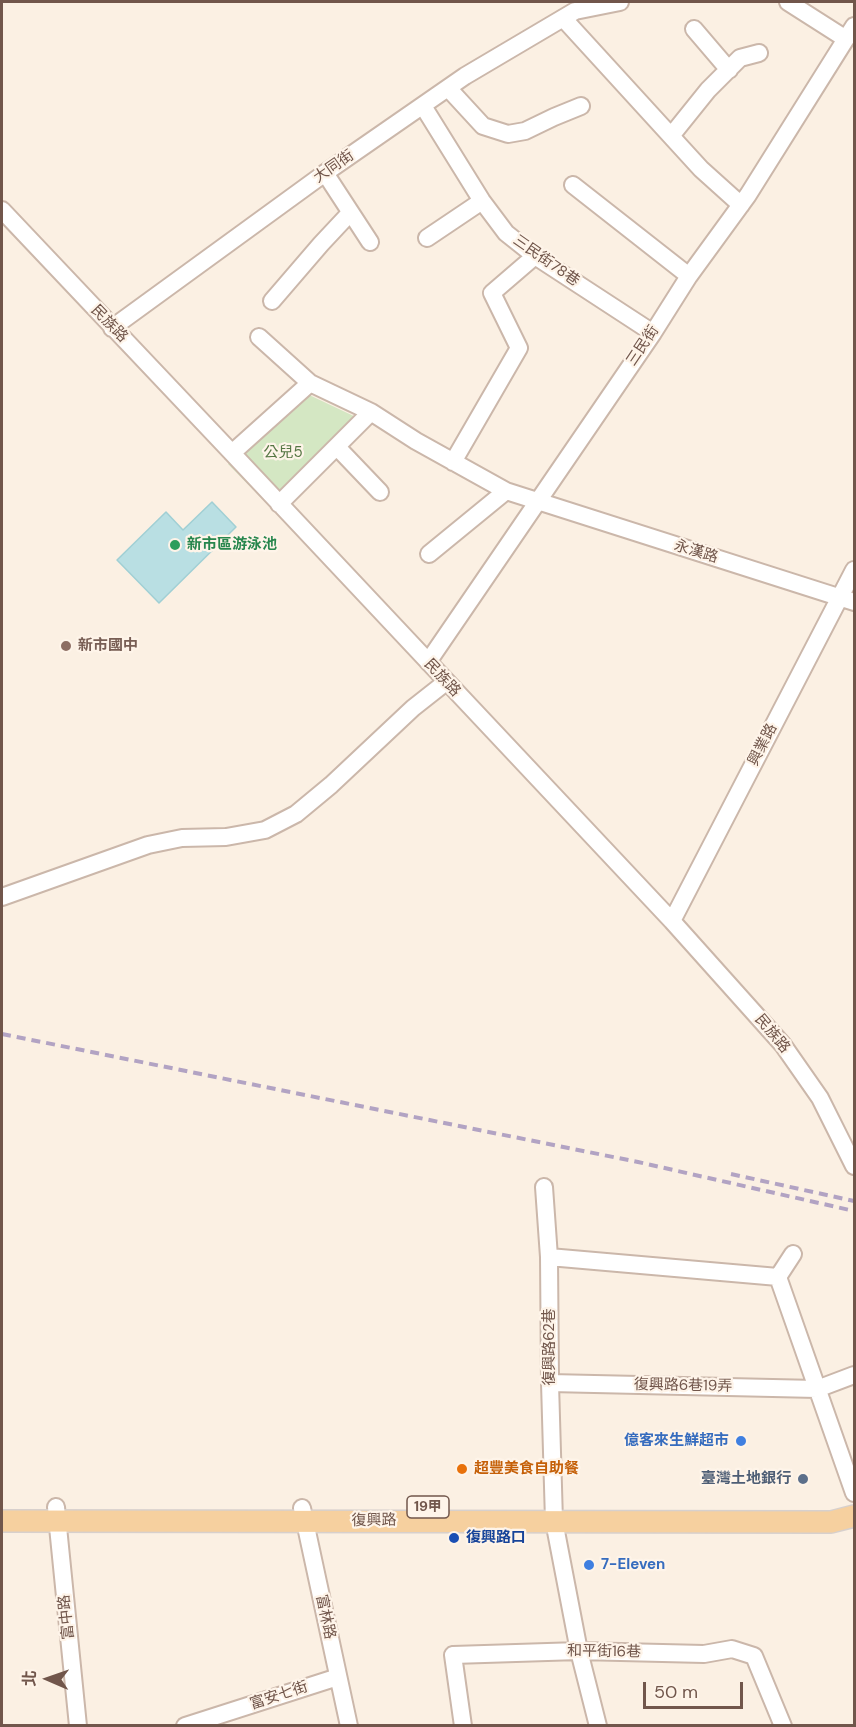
<!DOCTYPE html>
<html>
<head>
<meta charset="utf-8">
<style>
	body { margin:0 }
	#map { position:relative; width:856px; height:1727px; overflow:hidden; background:#fbf0e3; font-family:"DM Sans","Noto Sans TC",sans-serif }
	canvas { display:block }
	.frame { position:absolute; inset:0; border:3px solid #71564b; pointer-events:none }
	.north { position:absolute; left:18px; top:1649px; width:60px; height:60px; -webkit-text-stroke:4px #fef4e9; paint-order:stroke; rotate:272deg; font-size:16px; font-weight:700; line-height:24px; text-align:center; color:#71564b }
	.north::after { content:''; display:block; margin:auto; width:21px; height:27px; background:#71564b; clip-path:polygon(50% 0,100% 100%,50% 72%,0 100%) }
	.scale { position:absolute; left:643px; top:1682px; width:100px; height:27px; box-sizing:border-box; border:3px solid #71564b; border-top:0; padding-left:8px; font-size:18px; line-height:21px; white-space:nowrap; color:#71564b; -webkit-text-stroke:4px #fef4e9; paint-order:stroke }
</style>
</head>
<body>
<div id="map">
<canvas width="856" height="1727"></canvas>
<div class="frame"></div>
<div class="north">北</div>
<div class="scale">50 m</div>
</div>
<script>
const g = document.querySelector('canvas').getContext('2d');
g.lineJoin = 'round';
function fill(path, color) { g.fillStyle = color; g.fill(path, 'evenodd'); }
const toPath = rows => new Path2D(rows.map(r => 'M' + r).join(''));
function strokePath(path, color, width, dash) { g.strokeStyle = color; g.lineWidth = width; g.lineCap = dash ? 'butt' : 'round'; g.setLineDash(dash || []); g.stroke(path); }
function write(font, color, halo, rows, align = 'center') {
  g.font = font + ' "DM Sans","Noto Sans TC",sans-serif'; g.lineWidth = 4.5; g.setLineDash([]); g.textBaseline = 'middle'; g.strokeStyle = halo; g.fillStyle = color; for (const [text, x, y, turn = 0] of rows) {
    g.save(); g.translate(x, y); g.rotate((+turn || 0) * Math.PI / 180); g.textAlign = isNaN(turn) ? turn : align; if (halo) g.strokeText(text, 0, 0); g.fillText(text, 0, 0); g.restore();
  }
}
fill(toPath([
	[305,393,360,419,269,506,228,464]
]), '#d4e7c3');
const water = toPath([
	[212,502,236,527,159,603,117,560,166,512,183,530,212,502]
]);
fill(water, '#b9dfe3');
strokePath(water, '#a0cfd4', 1.5);
const minor = toPath([
	[788,2,846,39],
	[563,18,701,169,741,205],
	[694,29,729,70],
	[448,88,483,126,508,134,525,131,554,117,581,106],
	[423,106,482,201,506,233,535,256,653,333],
	[671,136,708,90,740,58,759,53],
	[325,173,370,242],
	[573,185,689,276],
	[2,210,232,453,672,921,783,1045,820,1098,854,1166],
	[427,238,482,201],
	[272,301,321,244,350,213],
	[112,328,325,173,465,76,575,11,620,2],
	[259,337,310,383,371,412,416,441,506,491,854,602],
	[337,447,380,492],
	[232,453,310,383],
	[453,462,519,348,492,293,535,256],
	[279,504,371,412],
	[429,554,506,491],
	[428,662,653,333,689,276,748,195,854,26],
	[2,897,148,845,182,838,226,837,265,830,296,814,331,785,413,708,446,682],
	[672,921,854,570],
	[544,1187,549,1257,550,1383,554,1521,579,1651,598,1726],
	[549,1257,778,1277],
	[778,1277,854,1493],
	[778,1277,793,1254],
	[550,1383,817,1389,854,1375],
	[56,1507,78,1726],
	[302,1508,349,1726],
	[185,1726,338,1677],
	[463,1726,453,1655,579,1651,704,1654,732,1649,754,1656,783,1726]
]);
const major = toPath([
	[2,1521,831,1522,854,1516]
]);
strokePath(minor, '#cbb7aa', 20);
strokePath(major, '#d7d0cd', 24);
strokePath(minor, '#fff', 16);
strokePath(major, '#f6d09f', 21);
strokePath(toPath([
	[2,1034,638,1162,854,1211],
	[731,1174,854,1201]
]), '#b2a3c3', 4, [9, 6]);
for (const [x, y, r, color] of [
	[175,545,6,"#2e9e5b"],
	[66,646,6,"#8d6e63"],
	[741,1441,6,"#3f7fe0"],
	[462,1469,6,"#e8710a"],
	[803,1479,6,"#5c6f8a"],
	[454,1538,6,"#1a4fb4"],
	[589,1565,6,"#3f7fe0"]
]) { const dot = new Path2D(); dot.arc(x, y, r, 0, 2 * Math.PI); g.fillStyle = color; g.fill(dot); strokePath(dot, '#fef4e9', 2); }
for (const [x, y, w] of [
	[428,1507,42]
]) { const box = new Path2D(); box.roundRect(x - w / 2, y - 11, w, 22, 4.5); g.fillStyle = '#fef4e9'; g.fill(box); strokePath(box, '#71564b', 1.5); }
write('bold 14px', '#71564b', null, [
	["19甲",428,1507]
]);
write('15px', '#71564b', '#fef4e9', [
	["大同街",334,167,-35],
	["三民街78巷",546,261,35],
	["民族路",109,324,46],
	["三民街",643,346,-56],
	["永漢路",696,552,17],
	["民族路",442,678,47],
	["興業路",763,745,-63],
	["民族路",772,1034,50],
	["復興路62巷",550,1347,-90],
	["復興路6巷19弄",683,1386,1],
	["復興路",374,1521,-1],
	["富中路",67,1617,-96],
	["富林路",325,1617,78],
	["和平街16巷",604,1652,1],
	["富安七街",279,1696,-18]
]);
write('15px', '#557643', '#fef4e9', [
	["公兒5",283,453]
]);
write('bold 15px', '#27864d', '#fef4e9', [
	["新市區游泳池",187,545]
], 'left');
write('bold 15px', '#785e54', '#fef4e9', [
	["新市國中",78,646]
], 'left');
write('bold 15px', '#366cbe', '#fef4e9', [
	["億客來生鮮超市",729,1441],
	["7-Eleven",601,1565,"left"]
], 'right');
write('bold 15px', '#c56008', '#fef4e9', [
	["超豐美食自助餐",474,1469]
], 'left');
write('bold 15px', '#4e5e75', '#fef4e9', [
	["臺灣土地銀行",791,1479]
], 'right');
write('bold 15px', '#164399', '#fef4e9', [
	["復興路口",466,1538]
], 'left');
</script>
</body>
</html>
